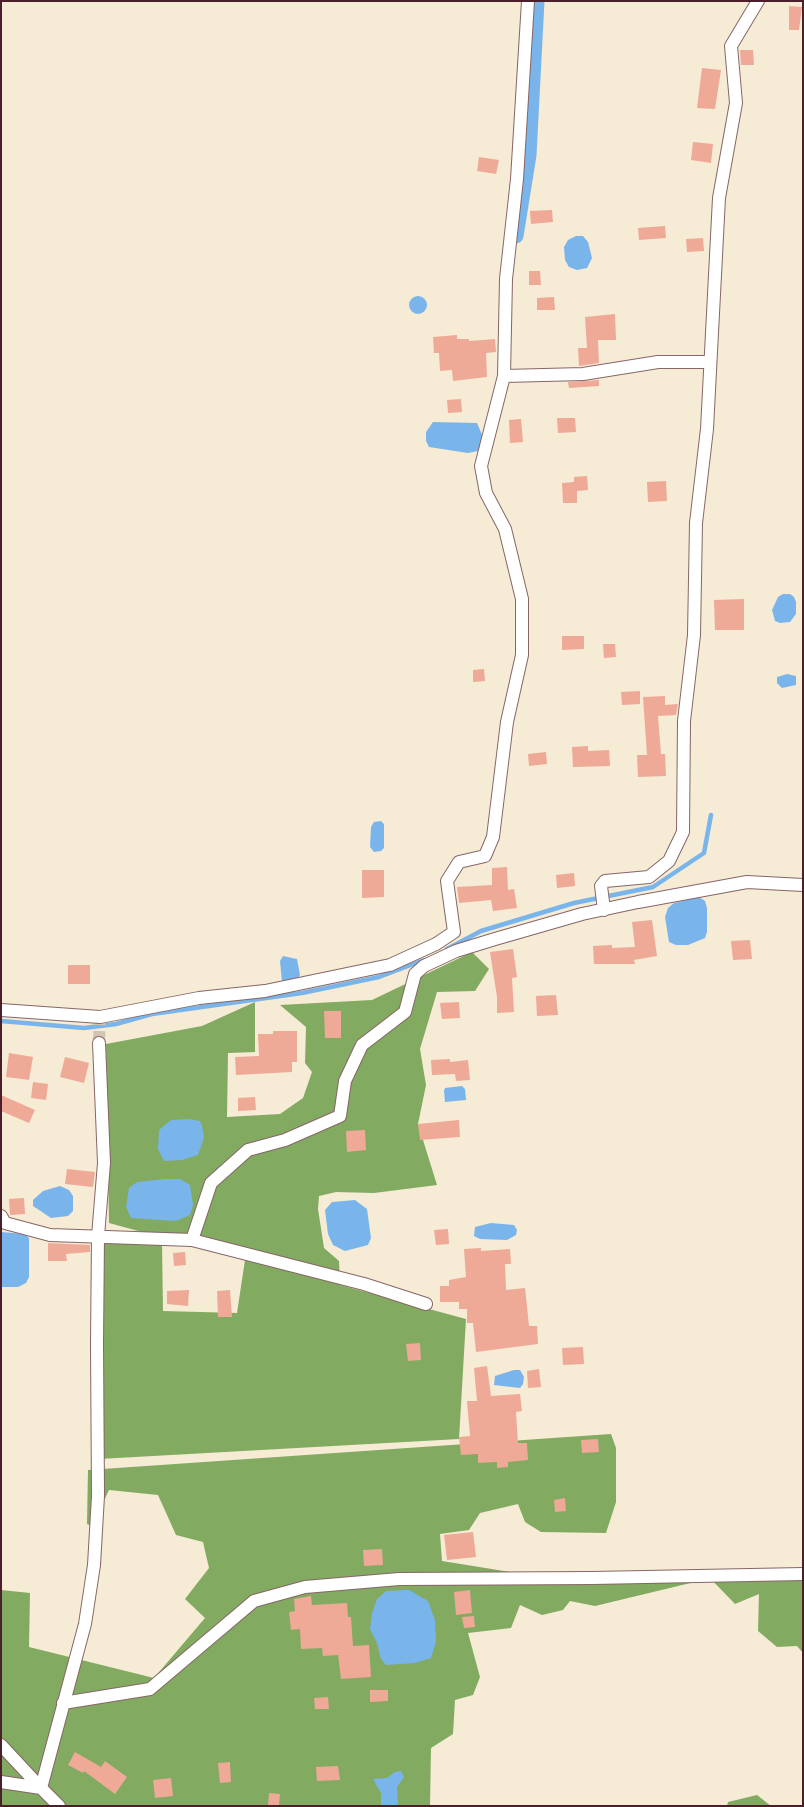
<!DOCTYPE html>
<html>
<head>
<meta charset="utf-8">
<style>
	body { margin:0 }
	#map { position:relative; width:804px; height:1807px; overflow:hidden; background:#f6ebd5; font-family:Cardo,serif }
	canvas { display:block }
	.frame { position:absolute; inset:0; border:2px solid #4a1f2b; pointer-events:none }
</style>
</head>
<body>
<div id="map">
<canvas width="804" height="1807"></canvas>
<div class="frame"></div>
</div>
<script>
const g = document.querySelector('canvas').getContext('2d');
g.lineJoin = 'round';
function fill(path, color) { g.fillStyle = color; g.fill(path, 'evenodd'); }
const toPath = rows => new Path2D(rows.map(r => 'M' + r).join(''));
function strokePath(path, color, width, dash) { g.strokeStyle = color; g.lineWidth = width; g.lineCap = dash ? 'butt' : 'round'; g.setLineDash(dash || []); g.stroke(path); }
fill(toPath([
	[472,952,489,969,475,991,437,992,420,1049,426,1085,418,1124,437,1185,374,1193,336,1192,319,1196,318,1209,324,1248,339,1261,340,1285,466,1319,459,1439,99,1459,102,1241,162,1244,163,1311,237,1313,245,1260,109,1223,106,1044,202,1026,255,1002,255,1052,228,1053,227,1117,280,1114,303,1098,312,1072,305,1063,306,1027,280,1005,372,1000],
	[611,1434,616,1448,616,1502,606,1533,541,1532,525,1522,518,1504,480,1513,469,1530,440,1534,442,1561,591,1585,701,1575,703,1580,595,1606,570,1601,563,1610,542,1615,520,1605,511,1628,468,1633,480,1677,473,1695,455,1700,453,1734,431,1748,430,1806,1,1806,1,1590,30,1593,29,1647,154,1678,205,1618,185,1599,209,1568,203,1542,176,1535,158,1495,109,1490,92,1526,87,1524,88,1470],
	[803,1568,803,1653,797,1646,777,1647,758,1631,759,1594,735,1604,706,1574],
	[757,1795,771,1806,727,1806,728,1802]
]), '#82aa61');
fill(toPath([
	[576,236,583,236,588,242,592,258,587,268,577,270,569,267,565,260,564,247,568,240],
	'409 305a9 9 0 1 1 18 0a9 9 0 1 1-18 0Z',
	[433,422,477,423,483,437,482,448,478,451,468,453,429,447,426,441,426,432],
	[783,594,790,594,794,597,796,602,796,614,790,622,780,623,775,621,772,610,778,597],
	[787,674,796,676,796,685,782,688,777,683,777,677],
	[381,821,384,824,384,848,381,851,374,852,370,847,371,827,374,822],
	[699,897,705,901,707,908,707,932,705,938,688,945,676,945,669,942,665,917,668,908,674,903],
	[283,956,297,959,300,975,297,980,282,982,280,961],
	[462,1086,465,1089,466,1100,445,1102,444,1091,445,1088],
	[189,1119,200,1121,202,1126,204,1137,198,1155,182,1160,164,1161,158,1149,159,1130,171,1120],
	[165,1179,180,1179,190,1185,193,1205,190,1215,176,1221,131,1218,126,1207,129,1188,137,1182],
	[60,1186,69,1190,73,1196,73,1211,68,1216,51,1218,33,1206,33,1200,43,1191],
	[355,1200,367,1209,371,1238,368,1245,345,1251,333,1245,328,1234,325,1210,332,1202],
	[491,1223,514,1225,517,1230,516,1235,507,1240,480,1239,474,1236,475,1227],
	[1,1232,25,1234,29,1238,29,1277,26,1283,18,1287,1,1287],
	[514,1370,520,1370,524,1377,523,1384,520,1388,494,1385,495,1376],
	[409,1590,428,1601,435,1620,436,1642,431,1658,415,1663,386,1665,381,1659,377,1643,370,1629,372,1613,377,1599,386,1591],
	[401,1771,404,1777,397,1787,398,1804,395,1806,381,1806,381,1793,373,1779,387,1778,395,1772]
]), '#79b5eb');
strokePath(toPath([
	[447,949,481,931,574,903,653,887,704,853,711,815],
	[1,1021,84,1028,116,1024,152,1014,302,993,379,977,424,960]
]), '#79b5eb', 4.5);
strokePath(toPath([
	[516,236,529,155,537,1]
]), '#79b5eb', 15);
fill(toPath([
	[789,6,802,7,799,30,789,30],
	[740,50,753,50,754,65,741,65],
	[702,68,721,70,715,109,697,108],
	[693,142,713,144,711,163,691,160],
	[479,157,499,160,496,174,477,171],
	[552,210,553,222,531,224,530,211],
	[665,226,666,238,639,240,638,228],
	[703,238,704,251,687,252,686,239],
	[529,271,540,271,541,285,529,285],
	[554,297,555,310,537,310,537,298],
	[615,314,616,340,598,340,599,363,579,366,578,348,587,348,585,317],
	[457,335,457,339,469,339,469,341,495,339,496,352,486,353,487,377,453,381,452,370,440,371,439,353,434,353,433,337],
	[599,380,599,386,569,388,568,382],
	[461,399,462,412,448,413,447,400],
	[557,418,575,418,576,432,558,433],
	[521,419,523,442,510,443,509,420],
	[587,476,588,490,577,491,577,503,563,503,562,483,574,482,574,477],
	[666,481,667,501,648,502,647,482],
	[744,599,744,630,715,630,714,600],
	[562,636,584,636,584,649,562,650],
	[603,644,615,644,616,657,604,658],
	[484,669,485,681,473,682,473,670],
	[640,691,640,704,622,705,621,692],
	[665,696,665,705,678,704,676,715,658,716,661,754,665,754,666,776,638,777,637,755,647,755,643,697],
	[588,746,588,751,609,750,610,766,573,767,572,747],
	[546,752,547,764,529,766,528,754],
	[507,867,508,890,514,889,517,908,493,911,491,900,459,903,457,887,492,885,492,868],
	[362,870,384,870,384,897,362,898],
	[574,873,575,886,557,888,556,875],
	[652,920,657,956,634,960,635,964,594,964,593,946,612,945,612,948,635,947,632,922],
	[750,940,752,959,733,960,731,941],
	[513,949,517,977,512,978,514,1012,497,1013,497,997,490,952],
	[68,965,90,965,90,984,68,984],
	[556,995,558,1015,537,1016,536,996],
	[459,1002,460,1018,442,1019,440,1003],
	[324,1011,341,1011,341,1038,325,1038],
	[273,1031,297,1031,297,1062,292,1062,292,1072,236,1075,235,1057,259,1056,258,1034,273,1034],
	[9,1053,33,1057,29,1080,6,1077],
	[65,1057,89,1063,84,1083,60,1077],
	[450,1059,450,1062,468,1060,470,1080,456,1081,455,1074,432,1075,431,1060],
	[33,1082,48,1084,46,1100,31,1098],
	[1,1095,35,1110,29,1123,1,1111],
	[255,1097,256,1110,238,1111,238,1098],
	[459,1120,460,1137,420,1140,418,1124],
	[365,1130,366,1150,347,1152,346,1131],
	[67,1169,95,1172,93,1187,65,1184],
	[24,1198,25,1214,10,1215,9,1199],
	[448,1229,449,1244,436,1245,434,1230],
	[48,1243,90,1245,90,1252,66,1254,67,1261,48,1261],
	[481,1248,481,1251,510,1249,511,1264,505,1264,506,1290,525,1288,529,1326,537,1326,538,1344,476,1352,473,1323,467,1323,467,1309,459,1309,459,1302,440,1302,440,1286,449,1286,449,1280,466,1277,464,1249],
	[185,1252,186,1265,174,1266,173,1253],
	[189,1290,188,1306,167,1304,167,1291],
	[230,1290,232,1317,218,1317,217,1291],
	[420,1343,421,1360,408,1361,406,1344],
	[583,1347,584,1364,563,1365,562,1348],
	[487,1366,491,1396,520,1394,522,1411,516,1412,518,1443,527,1443,528,1460,508,1462,508,1467,497,1468,497,1462,478,1463,478,1454,461,1455,459,1437,470,1436,467,1401,477,1401,474,1368],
	[539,1369,541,1387,528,1388,527,1371],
	[598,1439,599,1452,582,1453,581,1440],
	[565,1498,566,1511,555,1512,554,1500],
	[473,1532,476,1557,447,1560,444,1535],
	[382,1549,383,1565,364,1566,363,1550],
	[470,1590,472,1613,456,1615,454,1592],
	[311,1596,312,1605,347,1603,348,1617,351,1617,353,1646,369,1645,371,1677,341,1679,338,1655,323,1656,322,1648,301,1649,300,1629,291,1630,289,1612,295,1611,294,1599],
	[474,1616,475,1627,464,1628,462,1617],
	[370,1690,388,1690,388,1701,370,1702],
	[328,1697,329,1709,315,1709,314,1698],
	[75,1752,101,1767,105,1761,127,1777,115,1794,84,1771,83,1773,68,1765],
	[230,1762,231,1782,220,1783,218,1763],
	[338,1766,340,1780,317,1781,316,1767],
	[171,1778,173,1796,155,1798,153,1780],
	[269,1793,280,1794,279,1806,268,1806]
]), '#eea997');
strokePath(toPath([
	[99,1043,100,1017]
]), '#d4c2b3', 12, [12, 6]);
const street = toPath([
	[504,376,583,374,658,362,709,362],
	[604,910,601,886,605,881,649,877,669,861,683,832,684,721,694,635,696,523,707,429,719,198,736,103,731,46,758,1],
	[1,1010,100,1017,199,998,265,991,390,965,436,944,454,932,447,881,459,862,485,856,493,837,507,722,522,655,522,599,505,529,486,493,481,466,504,376,506,279,517,179,528,1],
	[1,1216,5,1223,50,1235,192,1240,364,1284,426,1304],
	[192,1240,211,1183,248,1150,285,1140,340,1116,345,1081,362,1045,405,1012,415,974,424,966,456,951,495,939,582,914,638,902,747,882,803,885],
	[63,1703,150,1689,254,1601,305,1587,399,1579,592,1578,803,1574],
	[1,1745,41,1788],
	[1,1782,41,1788],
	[59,1806,41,1788,85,1624,94,1565,98,1496,97,1343,98,1236,104,1163,99,1043]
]);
strokePath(street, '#866666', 14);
strokePath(street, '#fff', 12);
</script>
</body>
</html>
